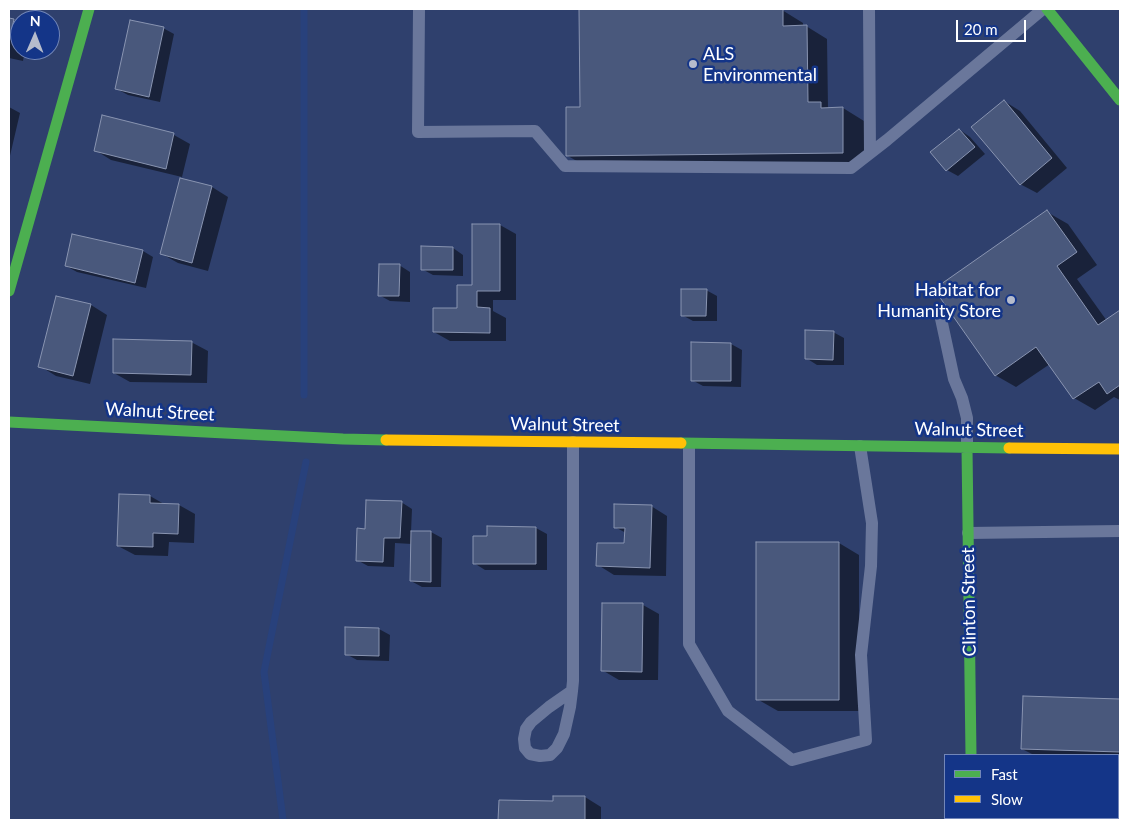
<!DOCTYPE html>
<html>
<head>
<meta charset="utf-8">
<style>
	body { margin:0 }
	#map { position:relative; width:1129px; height:829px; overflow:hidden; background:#2f406d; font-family:Lato,sans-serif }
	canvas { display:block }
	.frame { position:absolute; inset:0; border:10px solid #fff; pointer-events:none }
	.legend { position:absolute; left:944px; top:754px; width:175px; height:65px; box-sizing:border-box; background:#143588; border:1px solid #7286b8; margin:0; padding:6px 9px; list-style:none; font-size:15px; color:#fff }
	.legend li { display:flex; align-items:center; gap:10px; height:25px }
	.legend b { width:25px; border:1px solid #7286b8 }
	.north { position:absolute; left:10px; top:10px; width:50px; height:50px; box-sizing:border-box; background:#143588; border:1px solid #7286b8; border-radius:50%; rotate:1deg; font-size:14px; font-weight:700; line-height:20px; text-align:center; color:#fff }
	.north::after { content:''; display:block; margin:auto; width:18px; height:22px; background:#b6bccc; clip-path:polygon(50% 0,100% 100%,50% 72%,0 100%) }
	.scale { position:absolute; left:956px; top:20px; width:70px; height:22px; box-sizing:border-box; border:2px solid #fff; border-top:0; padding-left:6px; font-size:15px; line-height:18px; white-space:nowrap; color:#fff; -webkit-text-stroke:4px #143588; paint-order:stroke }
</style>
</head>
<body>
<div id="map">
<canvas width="1129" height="829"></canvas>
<div class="frame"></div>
<ul class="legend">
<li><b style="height:6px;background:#4caf50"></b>Fast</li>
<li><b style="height:6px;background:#ffc107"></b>Slow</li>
</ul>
<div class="north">N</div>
<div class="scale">20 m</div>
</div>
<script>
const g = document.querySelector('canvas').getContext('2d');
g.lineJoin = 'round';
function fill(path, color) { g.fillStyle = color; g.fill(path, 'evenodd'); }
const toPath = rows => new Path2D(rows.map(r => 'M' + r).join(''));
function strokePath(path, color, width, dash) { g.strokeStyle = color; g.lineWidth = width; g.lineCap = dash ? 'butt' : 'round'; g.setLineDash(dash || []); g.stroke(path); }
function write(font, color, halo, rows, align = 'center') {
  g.font = font + ' Lato,sans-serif'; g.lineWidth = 5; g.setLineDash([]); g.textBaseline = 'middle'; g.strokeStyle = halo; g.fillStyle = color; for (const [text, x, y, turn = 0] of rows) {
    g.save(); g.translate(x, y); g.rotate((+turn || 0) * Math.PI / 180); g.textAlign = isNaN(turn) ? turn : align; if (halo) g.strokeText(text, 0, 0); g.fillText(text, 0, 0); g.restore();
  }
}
fill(toPath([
	[580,9,770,9,772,11,782,10,803,23,803,27,806,26,827,39,828,108,843,108,864,121,864,164,589,168,568,156,582,108],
	[9,19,14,20,20,24,20,50,25,50,23,61,9,58],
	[163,28,174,34,160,102,128,95,117,89],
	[1004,101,1020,111,1067,168,1037,193,1020,184],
	[9,107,20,113,9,160],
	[103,117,174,135,190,144,182,177,111,160,95,150],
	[960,130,970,137,985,154,958,176,947,170],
	[181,179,212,187,228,197,208,271,178,263,162,254],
	[1047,212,1068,224,1097,265,1077,279,1107,321,1120,312,1120,400,1114,397,1095,410,1074,398,1050,364,1016,387,995,375],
	[473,225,500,225,516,234,516,300,493,300,493,311,506,318,506,341,450,341,434,332,458,309,473,286],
	[453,248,463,255,463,276,433,275,422,269],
	[143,251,153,257,146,288,77,272,66,266],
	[399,265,410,272,410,302,390,301,379,295],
	[706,290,717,296,717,321,693,321,682,315],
	[57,297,91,305,107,315,90,384,56,376,40,366],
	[833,332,844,338,844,365,817,365,806,358],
	[191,342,208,351,207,383,130,382,114,373],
	[693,343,731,344,742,350,741,387,703,386,692,380],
	[120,496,150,496,164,504,179,505,195,514,194,543,169,542,168,556,135,555,118,546],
	[401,502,412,509,411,532,431,532,442,538,441,587,422,587,411,581,412,544,395,543,394,567,368,566,357,560,367,530],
	[651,506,667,516,666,576,614,575,598,565,625,545,626,533,615,527],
	[536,528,547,534,547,570,485,570,474,563,489,537],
	[839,543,859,555,859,711,778,711,757,699],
	[643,605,659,614,658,680,619,680,602,670],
	[346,629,379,629,390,635,389,661,357,660,346,654],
	[1024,697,1120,700,1120,763,1118,763,1118,755,1034,755,1022,749],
	[585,797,601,807,601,820,500,820,500,801,554,802]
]), '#0007');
strokePath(toPath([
	[304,9,304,395],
	[283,820,264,672,306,462]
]), '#28417c', 7);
const building = toPath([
	[579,9,783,9,783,26,807,25,808,102,821,102,821,108,843,107,843,153,566,156,566,107,580,107,579,9],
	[9,18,14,19,9,43,9,18],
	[130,20,164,27,149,97,115,89,130,20],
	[1004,100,1052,158,1020,185,971,127,1004,100],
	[102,115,174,133,166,169,94,151,102,115],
	[959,129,975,147,946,171,930,152,959,129],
	[180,178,212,186,192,263,160,254,180,178],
	[1047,210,1077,252,1057,266,1098,325,1120,310,1120,385,1107,394,1099,382,1073,399,1036,347,995,376,934,289,1047,210],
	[472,224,500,224,500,291,477,291,477,307,490,308,490,333,433,332,433,308,457,308,457,285,472,285,472,224],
	[72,234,143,250,135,283,65,266,72,234],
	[421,246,453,247,453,270,421,270,421,246],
	[379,264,400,264,399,296,378,296,379,264],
	[681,289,707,289,706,316,681,316,681,289],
	[56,296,91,304,73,376,38,367,56,296],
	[805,330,834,331,833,360,805,359,805,330],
	[113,339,192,341,191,375,113,373,113,339],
	[691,342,731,343,731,381,691,381,691,342],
	[119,494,150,495,150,503,179,504,178,534,153,533,153,547,117,546,119,494],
	[366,500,402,501,400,538,384,538,383,562,356,561,357,528,365,529,366,500],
	[614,504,652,505,650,568,596,566,597,543,624,543,625,528,614,528,614,504],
	[487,526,536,527,536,564,473,564,473,536,487,536,487,526],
	[411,531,431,531,431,582,410,581,411,531],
	[756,542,839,542,839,700,756,700,756,542],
	[602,603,643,603,642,672,601,671,602,603],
	[345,627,379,628,379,656,345,655,345,627],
	[1023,696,1120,699,1120,752,1021,749,1023,696],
	[553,796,585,796,585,820,498,820,499,800,553,801,553,796]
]);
fill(building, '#49587c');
strokePath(building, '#8994b1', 1);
strokePath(toPath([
	[419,9,418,132,535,131,565,166,851,168,887,140,1043,9],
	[869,9,870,153],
	[940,314,954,379,962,398,967,418,967,448],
	[689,444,689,644,728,711,792,760,866,740,861,655,871,566,872,523,860,446],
	[968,533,1120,531],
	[572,691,549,707,531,722,526,729,524,739,525,748,530,754,540,756,550,755,557,748,564,734,570,707,572,691,573,681,573,442]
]), '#6a779b', 12);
strokePath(toPath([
	[971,818,971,820]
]), '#6a779b', 26);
strokePath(toPath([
	[1047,9,1120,100],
	[9,291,89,9],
	[9,422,343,439,386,440],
	[681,443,1009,448],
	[967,448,971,755]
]), '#4caf50', 11);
strokePath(toPath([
	[386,440,681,443],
	[1009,448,1120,449]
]), '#ffc107', 11);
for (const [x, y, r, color] of [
	[693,64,5,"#b6bccc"],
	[1011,300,5,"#b6bccc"]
]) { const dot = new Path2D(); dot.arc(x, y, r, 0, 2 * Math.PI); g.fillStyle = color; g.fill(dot); strokePath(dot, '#143588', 2); }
write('18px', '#fff', '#143588', [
	["ALS",703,54],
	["Environmental",703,75],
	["Habitat for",1001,290,"right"],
	["Humanity Store",1001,311,"right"]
], 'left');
write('18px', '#fff', '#143588', [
	["Walnut Street",160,412,3],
	["Walnut Street",565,425,1],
	["Walnut Street",969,430,1],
	["Clinton Street",969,602,-91]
]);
</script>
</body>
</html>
